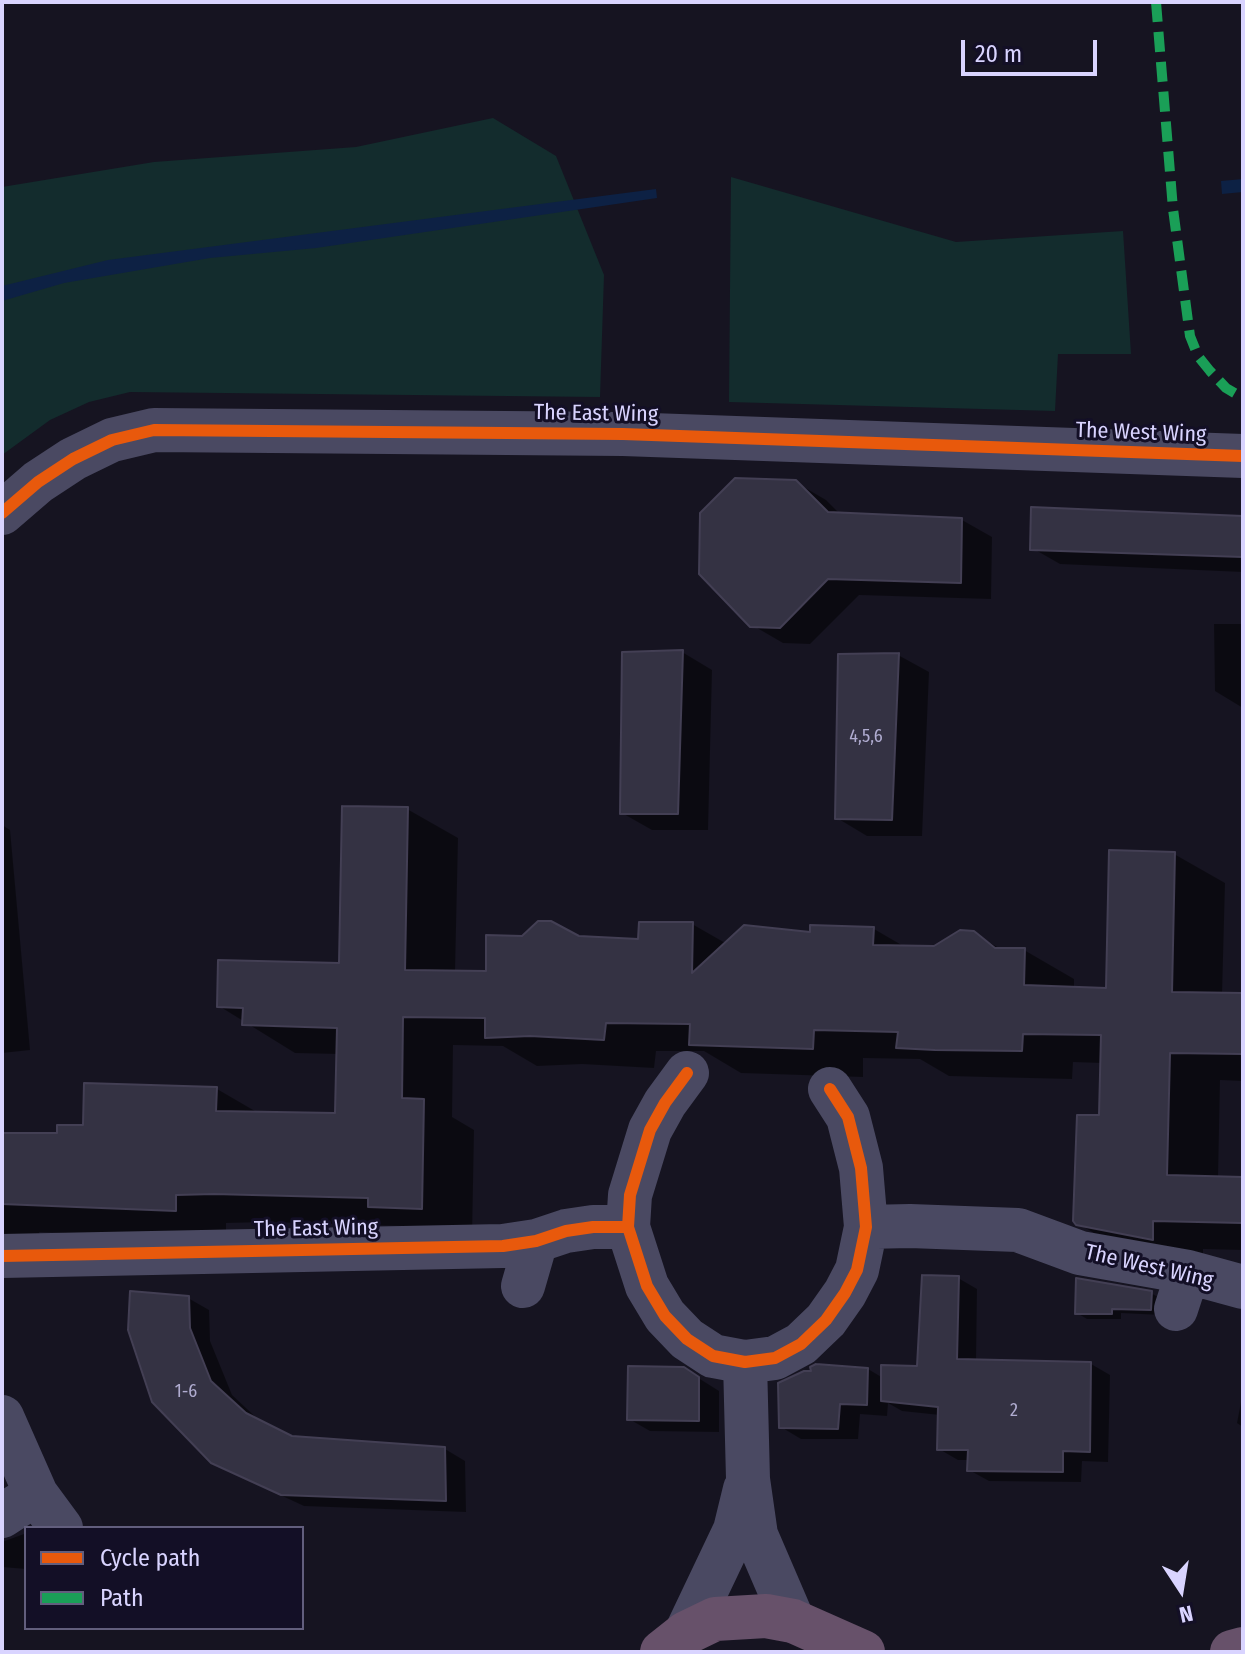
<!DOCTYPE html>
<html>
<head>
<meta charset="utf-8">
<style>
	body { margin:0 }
	#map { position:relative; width:1245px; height:1654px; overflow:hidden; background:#161421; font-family:"Fira Sans Condensed",sans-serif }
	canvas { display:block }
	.frame { position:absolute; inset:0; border:4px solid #d9d4ff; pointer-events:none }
	.legend { position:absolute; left:24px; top:1526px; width:280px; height:104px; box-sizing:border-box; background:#130f26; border:2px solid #625e7d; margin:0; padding:10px 14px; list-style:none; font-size:24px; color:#d9d4ff }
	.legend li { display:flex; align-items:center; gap:16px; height:40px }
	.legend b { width:40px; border:2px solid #625e7d }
	.north { position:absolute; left:1141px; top:1550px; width:80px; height:80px; -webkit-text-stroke:6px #130f26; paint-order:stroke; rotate:168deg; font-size:22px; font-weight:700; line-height:32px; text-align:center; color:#d9d4ff }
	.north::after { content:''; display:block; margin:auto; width:28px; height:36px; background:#d9d4ff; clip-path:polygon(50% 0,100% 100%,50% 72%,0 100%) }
	.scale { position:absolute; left:961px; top:40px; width:136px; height:36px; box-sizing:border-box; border:4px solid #d9d4ff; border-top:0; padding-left:10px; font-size:24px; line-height:28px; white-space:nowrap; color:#d9d4ff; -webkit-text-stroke:6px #130f26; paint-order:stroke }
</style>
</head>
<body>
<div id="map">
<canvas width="1245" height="1654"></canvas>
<div class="frame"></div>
<ul class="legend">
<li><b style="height:10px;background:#e8590c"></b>Cycle path</li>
<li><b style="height:10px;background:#1a9f57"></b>Path</li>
</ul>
<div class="north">N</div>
<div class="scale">20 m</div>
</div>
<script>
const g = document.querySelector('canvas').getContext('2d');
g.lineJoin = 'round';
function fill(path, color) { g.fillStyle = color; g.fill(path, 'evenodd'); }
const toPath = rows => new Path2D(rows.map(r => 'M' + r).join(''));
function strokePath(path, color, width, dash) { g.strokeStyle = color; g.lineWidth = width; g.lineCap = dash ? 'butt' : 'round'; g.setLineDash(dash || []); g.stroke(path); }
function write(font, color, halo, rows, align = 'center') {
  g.font = font + ' "Fira Sans Condensed",sans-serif'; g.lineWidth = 6; g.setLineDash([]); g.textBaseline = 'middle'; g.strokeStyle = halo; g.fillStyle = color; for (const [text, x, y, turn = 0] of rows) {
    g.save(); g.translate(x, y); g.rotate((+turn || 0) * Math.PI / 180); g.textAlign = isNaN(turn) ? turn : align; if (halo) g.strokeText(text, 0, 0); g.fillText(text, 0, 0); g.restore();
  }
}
fill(toPath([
	[493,118,556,156,604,275,600,397,130,392,89,402,50,420,2,455,2,187,154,162,356,147],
	[731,177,956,242,1123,231,1131,354,1058,354,1055,411,729,402]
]), '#132c2d');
fill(toPath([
	[1243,179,1243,192,1222,194,1221,181],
	[656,189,657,198,316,248,210,258,64,283,2,301,2,286,108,260]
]), '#0d2144');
fill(toPath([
	[795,482,826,500,841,515,962,520,992,537,991,599,859,595,810,644,783,643,752,625],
	[1243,518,1243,572,1060,564,1032,548],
	[1214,624,1243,624,1243,708,1215,691],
	[682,652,712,670,708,830,652,830,622,813],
	[898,655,929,672,922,836,867,836,837,818],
	[407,809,458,838,455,972,488,973,578,938,640,941,692,924,727,944,874,929,905,947,935,948,974,933,1002,950,1024,950,1074,979,1074,989,1108,990,1174,854,1225,883,1222,995,1243,995,1243,1081,1220,1080,1218,1178,1243,1179,1243,1250,1203,1249,1203,1268,1128,1253,1077,1223,1101,1117,1102,1063,1073,1062,1072,1079,987,1077,949,1076,920,1059,863,1058,863,1077,741,1073,704,1051,656,1051,654,1068,582,1064,537,1066,503,1046,453,1045,452,1117,474,1130,472,1237,420,1235,404,1226,266,1222,226,1223,226,1239,39,1232,40,1237,2,1241,2,1135,59,1135,217,1089,260,1114,337,1115,339,1054,295,1053,219,1006,341,965],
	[2,825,10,830,30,1050,2,1053],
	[958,1278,977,1289,976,1361,1091,1364,1110,1375,1108,1462,1082,1461,1081,1482,989,1481,969,1470,970,1460,958,1460,939,1449,940,1415,902,1411,888,1403,887,1416,860,1414,858,1439,801,1439,781,1427,868,1369,883,1378,919,1368],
	[1151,1293,1161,1299,1161,1315,1121,1313,1121,1319,1087,1319,1077,1313],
	[188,1298,209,1310,210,1341,232,1395,263,1424,292,1438,445,1449,465,1461,466,1512,304,1506,235,1474,154,1401],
	[684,1369,719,1391,719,1432,650,1431,629,1419],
	[1243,1392,1243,1427,1237,1423],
	[24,1534,26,1535,26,1569,2,1567,2,1542]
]), '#0007');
const building = toPath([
	[735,478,796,480,828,512,962,518,961,583,828,579,780,628,750,627,699,574,700,513,735,478],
	[1031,507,1243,516,1243,557,1030,550,1031,507],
	[683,650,678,814,620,814,622,652,683,650],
	[899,653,892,820,835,819,838,654,899,653],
	[342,806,408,807,405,970,486,971,486,935,522,936,538,921,551,921,579,936,638,939,639,922,693,922,692,973,744,925,810,932,810,925,874,927,873,945,934,946,960,930,974,931,995,948,1025,948,1024,985,1106,988,1109,850,1175,852,1172,992,1243,993,1243,1054,1170,1053,1167,1175,1243,1177,1243,1223,1153,1221,1153,1240,1076,1225,1073,1221,1077,1115,1099,1115,1101,1035,1023,1034,1022,1051,935,1050,896,1048,898,1032,814,1030,813,1049,689,1045,690,1024,606,1023,604,1040,530,1036,485,1038,485,1018,403,1017,402,1098,424,1099,422,1209,368,1207,368,1198,214,1194,176,1195,176,1211,2,1204,2,1133,57,1133,57,1125,83,1125,84,1083,217,1087,216,1111,335,1113,337,1028,242,1025,243,1008,217,1007,218,960,339,963,342,806],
	[922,1275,959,1276,957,1359,1091,1362,1090,1452,1063,1451,1063,1472,967,1471,968,1450,937,1450,938,1407,881,1401,881,1365,917,1366,922,1275],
	[1076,1278,1152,1291,1151,1310,1112,1309,1112,1314,1075,1314,1076,1278],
	[130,1291,189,1296,190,1328,211,1381,246,1413,292,1436,445,1447,446,1501,281,1495,211,1463,152,1402,128,1330,130,1291],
	[816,1364,868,1368,867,1405,840,1404,838,1429,779,1428,778,1383,804,1371,811,1371,810,1367,816,1364],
	[628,1366,684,1367,699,1377,699,1421,627,1420,628,1366]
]);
fill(building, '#343243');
strokePath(building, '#433f54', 2);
strokePath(toPath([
	[2,513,38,482,73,459,112,440,154,430,623,434,1243,456],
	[687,1073,665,1103,650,1130,630,1195,628,1227,647,1286,665,1316,687,1339,713,1356,745,1362,775,1358,801,1344,826,1320,845,1293,857,1270,866,1227,861,1168,848,1117,830,1089],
	[866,1227,910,1226,1018,1230,1080,1253,1188,1272,1243,1287],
	[2,1256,503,1246,536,1241,566,1231,593,1227,628,1227],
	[523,1286,536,1241],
	[1176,1309,1188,1272],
	[745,1362,748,1479,756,1535,793,1621],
	[2,1417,36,1494,61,1528],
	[2,1516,36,1494],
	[686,1633,735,1530,745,1489]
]), '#4a4962', 44);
strokePath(toPath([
	[662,1652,686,1633,715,1619,766,1616,793,1621,863,1652],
	[1232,1652,1243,1649]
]), '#67516a', 44);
strokePath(toPath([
	[1156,2,1173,209,1190,336,1198,356,1210,371,1226,388,1243,398]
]), '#1a9f57', 10, [20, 10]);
strokePath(toPath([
	[2,513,38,482,73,459,112,440,154,430,623,434,1243,456],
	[687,1073,665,1103,650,1130,630,1195,628,1227,647,1286,665,1316,687,1339,713,1356,745,1362,775,1358,801,1344,826,1320,845,1293,857,1270,866,1227,861,1168,848,1117,830,1089],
	[2,1256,503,1246,536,1241,566,1231,593,1227,628,1227]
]), '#e8590c', 12);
write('18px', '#b0acd0', null, [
	["4,5,6",866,737],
	["1-6",186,1392],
	["2",1014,1411]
]);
write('22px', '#d9d4ff', '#130f26', [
	["The East Wing",596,414,1],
	["The West Wing",1141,433,2],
	["The East Wing",316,1229,-1],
	["The West Wing",1149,1267,13]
]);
</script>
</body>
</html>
